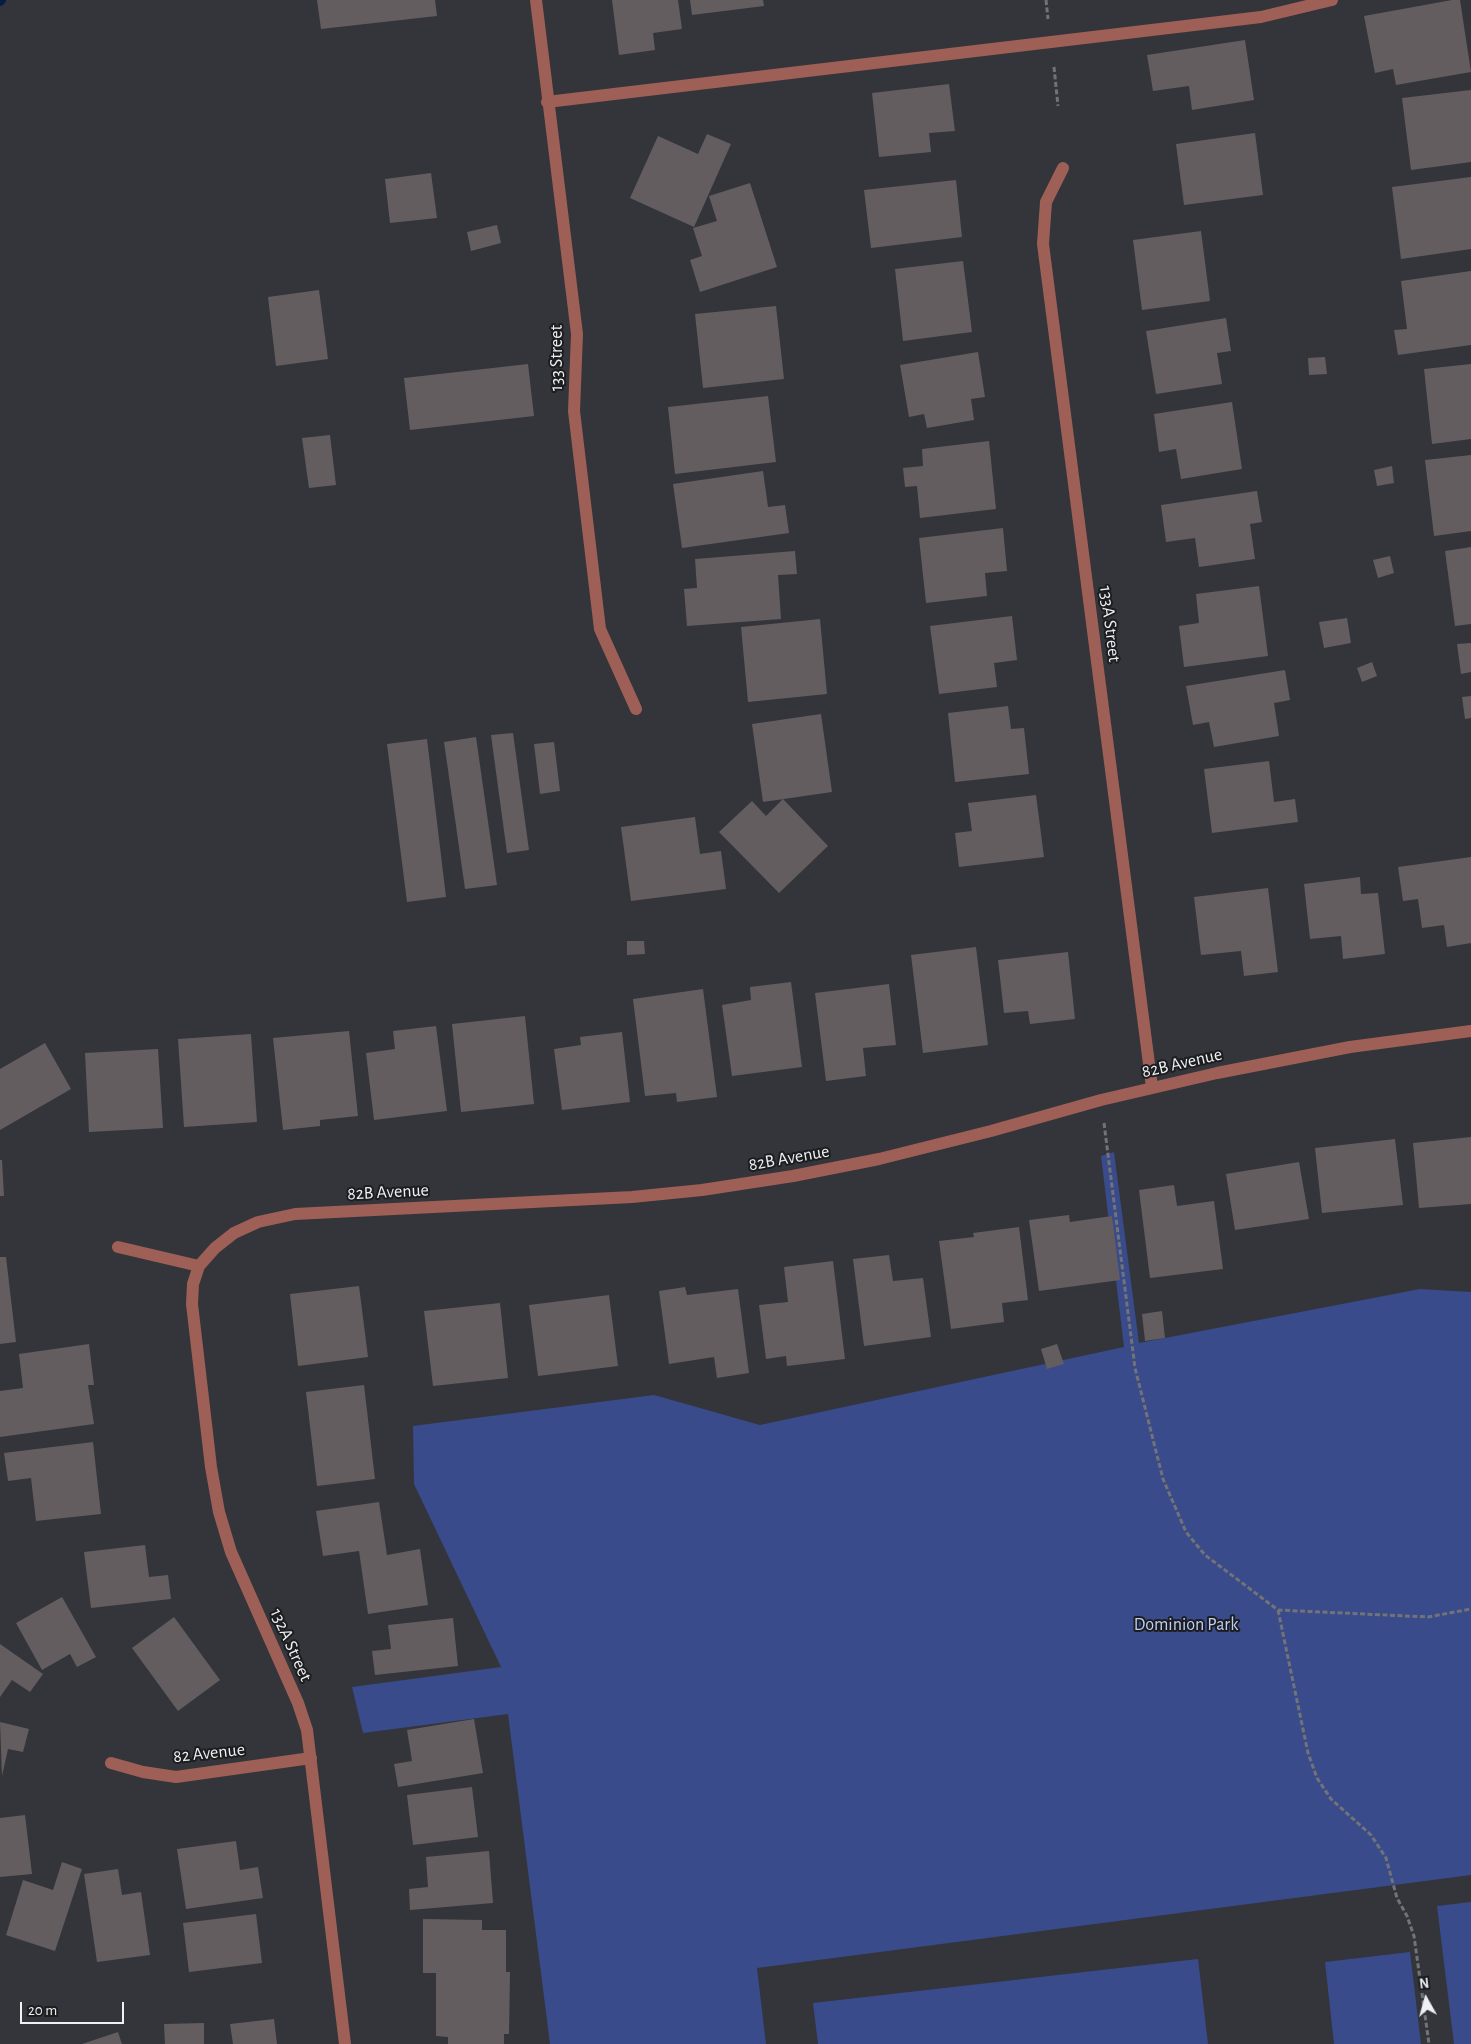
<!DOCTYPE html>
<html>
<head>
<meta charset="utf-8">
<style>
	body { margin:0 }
	#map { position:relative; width:1471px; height:2044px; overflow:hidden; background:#33353a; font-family:"Alegreya Sans",sans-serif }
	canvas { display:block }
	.north { position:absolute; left:1401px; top:1974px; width:50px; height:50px; -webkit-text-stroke:4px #1c1d1f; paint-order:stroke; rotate:353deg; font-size:14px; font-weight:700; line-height:20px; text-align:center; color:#eff0f4 }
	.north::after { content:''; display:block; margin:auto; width:18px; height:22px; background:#eff0f4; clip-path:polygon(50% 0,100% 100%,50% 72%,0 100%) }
	.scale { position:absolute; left:20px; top:2002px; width:104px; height:22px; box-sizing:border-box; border:2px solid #eff0f4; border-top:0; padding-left:6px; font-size:15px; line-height:18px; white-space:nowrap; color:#eff0f4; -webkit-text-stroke:4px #1c1d1f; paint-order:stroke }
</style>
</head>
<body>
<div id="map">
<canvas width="1471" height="2044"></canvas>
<div class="north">N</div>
<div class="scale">20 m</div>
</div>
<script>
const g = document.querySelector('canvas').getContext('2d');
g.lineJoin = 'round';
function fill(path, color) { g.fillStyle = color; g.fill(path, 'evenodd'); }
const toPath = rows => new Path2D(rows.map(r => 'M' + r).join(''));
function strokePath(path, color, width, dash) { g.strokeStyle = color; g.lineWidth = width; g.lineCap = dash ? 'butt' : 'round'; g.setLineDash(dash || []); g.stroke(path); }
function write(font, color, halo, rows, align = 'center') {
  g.font = font + ' "Alegreya Sans",sans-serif'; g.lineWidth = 4; g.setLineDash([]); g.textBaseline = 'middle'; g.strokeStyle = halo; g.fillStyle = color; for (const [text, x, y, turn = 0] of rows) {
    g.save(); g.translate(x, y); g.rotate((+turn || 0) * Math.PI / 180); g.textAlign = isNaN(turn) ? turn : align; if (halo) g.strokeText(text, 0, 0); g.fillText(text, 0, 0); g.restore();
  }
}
fill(toPath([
	[1114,1152,1139,1343,1420,1289,1471,1292,1471,1875,757,1968,766,2044,550,2044,508,1714,363,1733,352,1687,501,1667,414,1484,413,1426,654,1395,760,1425,1124,1347,1101,1156],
	[1471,1902,1471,2044,1454,2044,1437,1906],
	[1410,1952,1421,2044,1334,2044,1325,1962],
	[1198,1959,1208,2044,818,2044,813,2003]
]), '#394b8b');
strokePath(toPath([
	[0,1,1,0]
]), '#051d42', 10);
fill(toPath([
	[317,0,435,0,437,16,321,29],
	[612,0,678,0,682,29,653,33,655,50,619,55],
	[690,0,763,0,764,6,692,15],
	[1452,0,1460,0,1471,72,1396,85,1393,69,1375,73,1364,16],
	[1245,40,1254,100,1192,110,1189,86,1153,91,1147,55],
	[949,84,955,131,929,133,931,152,879,157,872,93],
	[1471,90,1471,162,1411,170,1402,98],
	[1255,133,1263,195,1184,205,1176,144],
	[707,134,731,144,694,227,630,198,658,136,698,154],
	[431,173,437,218,390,223,385,179],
	[1471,177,1471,249,1401,259,1392,187],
	[956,180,962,237,871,248,864,190],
	[750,183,777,267,700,292,690,260,702,256,693,228,717,221,709,196],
	[497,225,501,243,471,251,467,232],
	[1201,231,1210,301,1142,310,1133,240],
	[963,261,972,332,903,341,895,269],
	[1471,271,1471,345,1398,355,1394,330,1407,329,1401,281],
	[319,290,328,359,276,366,268,297],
	[776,306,784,379,703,388,695,314],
	[1226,318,1231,351,1217,353,1222,384,1156,394,1146,331],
	[978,352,985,397,971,399,974,420,927,428,924,414,909,417,900,365],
	[1325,357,1327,374,1309,375,1308,358],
	[528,364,534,416,410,430,404,378],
	[1471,364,1471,439,1432,444,1424,369],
	[768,396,776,462,675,474,668,407],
	[1232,402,1242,469,1181,479,1176,449,1159,452,1154,414],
	[330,435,336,485,309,488,302,438],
	[989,441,996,509,920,518,917,486,905,487,903,468,923,466,922,449],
	[1471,455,1471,531,1434,536,1425,460],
	[1392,466,1394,483,1377,486,1374,470],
	[763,471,768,507,785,505,789,533,682,548,673,484],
	[1257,491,1262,522,1250,524,1255,559,1199,567,1195,538,1166,542,1161,505],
	[1003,528,1007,571,985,573,987,596,926,603,919,538],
	[1471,547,1471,624,1455,626,1445,551],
	[795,551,797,574,778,575,781,619,687,626,684,589,697,588,695,559],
	[1390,556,1394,573,1378,578,1373,560],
	[1259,586,1268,656,1184,667,1179,626,1199,623,1196,594],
	[1012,616,1017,660,994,663,997,687,939,694,930,626],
	[1347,618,1351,643,1324,648,1319,622],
	[820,619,827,694,748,702,741,627],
	[1471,643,1471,672,1461,674,1457,644],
	[1372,662,1377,676,1362,682,1357,668],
	[1285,670,1290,700,1274,703,1279,736,1214,747,1209,722,1193,725,1186,686],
	[1471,696,1471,718,1465,719,1462,697],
	[1008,706,1011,729,1024,728,1029,774,955,782,948,713],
	[821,714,832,792,763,802,752,724],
	[513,733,529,850,507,853,491,735],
	[476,737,497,885,465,889,444,742],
	[427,739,446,897,407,902,387,744],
	[554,742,560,791,540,794,534,744],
	[1269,761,1274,802,1295,799,1298,822,1212,833,1204,769],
	[1036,795,1044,857,959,867,955,833,972,831,968,803],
	[783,799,828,846,779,893,719,832,752,801,766,816],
	[695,817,700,854,721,851,726,889,631,901,621,827],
	[1471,857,1471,943,1447,947,1444,925,1422,928,1418,899,1403,901,1398,867],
	[1360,877,1361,894,1378,893,1385,954,1343,959,1341,936,1310,939,1304,884],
	[1268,888,1278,972,1244,976,1241,951,1201,955,1194,897],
	[627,941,644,941,645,954,627,955],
	[976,947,988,1045,923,1053,911,955],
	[1068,952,1075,1019,1030,1024,1028,1011,1004,1013,998,960],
	[791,982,802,1067,732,1076,722,1005,751,1000,750,987],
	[889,984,896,1045,863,1048,866,1076,826,1081,815,993],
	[703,989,717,1097,677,1102,676,1093,645,1096,633,999],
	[525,1016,534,1104,461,1112,452,1024],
	[436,1026,447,1111,374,1120,366,1053,395,1049,393,1031],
	[349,1031,358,1116,320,1120,320,1126,283,1130,273,1038],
	[622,1032,630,1102,562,1110,554,1049,581,1045,580,1037],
	[251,1034,257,1122,184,1127,178,1039],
	[45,1043,71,1089,0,1130,0,1069],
	[158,1049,163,1128,89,1132,85,1053],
	[1471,1137,1471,1204,1419,1208,1413,1143],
	[1395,1139,1403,1205,1322,1213,1315,1148],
	[0,1160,2,1160,4,1196,0,1196],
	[1299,1162,1309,1219,1235,1230,1226,1174],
	[1174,1185,1177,1206,1214,1201,1223,1269,1150,1278,1139,1190],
	[1069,1215,1070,1222,1112,1216,1120,1280,1039,1291,1029,1220],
	[1019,1227,1028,1300,1002,1303,1004,1322,951,1329,939,1241,974,1237,973,1233],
	[889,1255,893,1281,923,1278,931,1337,864,1346,853,1259],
	[0,1257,6,1257,16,1342,0,1344],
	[833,1261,845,1359,787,1366,786,1356,766,1359,759,1305,788,1302,784,1267],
	[359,1286,368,1357,298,1366,290,1294],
	[685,1287,687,1295,738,1289,749,1373,717,1378,714,1357,669,1364,659,1291],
	[609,1295,618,1366,538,1376,529,1305],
	[500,1303,508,1378,433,1386,424,1311],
	[1162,1311,1165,1338,1145,1341,1142,1314],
	[89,1344,94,1385,88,1385,94,1424,0,1437,0,1391,23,1388,19,1354],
	[1057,1344,1064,1364,1047,1369,1041,1349],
	[364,1385,375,1479,317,1486,306,1392],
	[93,1442,101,1514,36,1521,31,1478,8,1481,4,1453],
	[379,1502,387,1555,420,1549,428,1605,368,1614,359,1551,323,1556,316,1511],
	[145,1545,149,1577,168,1575,171,1599,91,1608,84,1552],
	[62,1597,96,1657,77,1667,70,1654,42,1670,16,1623],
	[174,1617,220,1680,178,1711,132,1648],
	[453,1618,458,1666,375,1675,372,1651,391,1649,388,1625],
	[0,1644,43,1674,30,1692,12,1680,0,1697],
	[474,1719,483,1773,398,1787,394,1764,412,1761,407,1730],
	[0,1722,29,1729,23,1752,8,1749,2,1776],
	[472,1787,478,1837,413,1845,407,1795],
	[25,1815,32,1874,0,1877,0,1818],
	[236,1841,240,1870,258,1867,263,1898,186,1909,177,1849],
	[489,1851,493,1903,410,1910,409,1889,428,1887,426,1857],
	[62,1862,82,1869,55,1951,6,1935,23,1880,53,1890],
	[118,1869,122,1895,141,1892,150,1955,97,1962,84,1874],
	[256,1914,262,1963,189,1972,183,1923],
	[423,1919,482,1920,482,1930,506,1930,506,1972,510,1972,509,2034,504,2034,504,2044,448,2044,448,2037,436,2036,436,1973,423,1973],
	[274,2019,277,2044,233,2044,230,2024],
	[204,2023,204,2044,165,2044,164,2024],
	[118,2032,122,2044,82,2044]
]), '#635d60');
strokePath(toPath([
	[1046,0,1048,19],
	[1054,67,1058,106],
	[1104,1123,1135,1368,1163,1479,1186,1532,1205,1555,1278,1610,1428,1617,1471,1609],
	[1278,1610,1308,1753,1317,1778,1331,1799,1371,1835,1386,1858,1397,1898,1407,1916,1414,1936,1429,2044]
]), '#717377', 3, [5, 2.5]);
strokePath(toPath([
	[547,102,1261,17,1332,0]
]), '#9e5f56', 12);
strokePath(toPath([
	[536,0,577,334,574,411,600,629,636,709],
	[1063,168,1046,202,1043,244,1152,1087],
	[118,1247,199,1266],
	[111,1763,143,1772,176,1777,311,1758],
	[345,2044,307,1730,298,1703,231,1552,219,1512,211,1467,192,1304,193,1284,199,1266,215,1248,234,1233,258,1222,295,1214,632,1197,702,1190,793,1176,879,1159,991,1131,1101,1100,1217,1073,1350,1047,1471,1031]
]), '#9e5f56', 12);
write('18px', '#eff0f4', '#1c1d1f', [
	["133 Street",557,358,-90],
	["133A Street",1110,624,83],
	["82B Avenue",1182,1063,-13],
	["82B Avenue",789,1158,-10],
	["82B Avenue",388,1192,-3],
	["132A Street",291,1645,66],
	["82 Avenue",209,1753,-6]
]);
write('18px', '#becdf9', '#1c1d1f', [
	["Dominion Park",1186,1625]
]);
</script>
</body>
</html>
